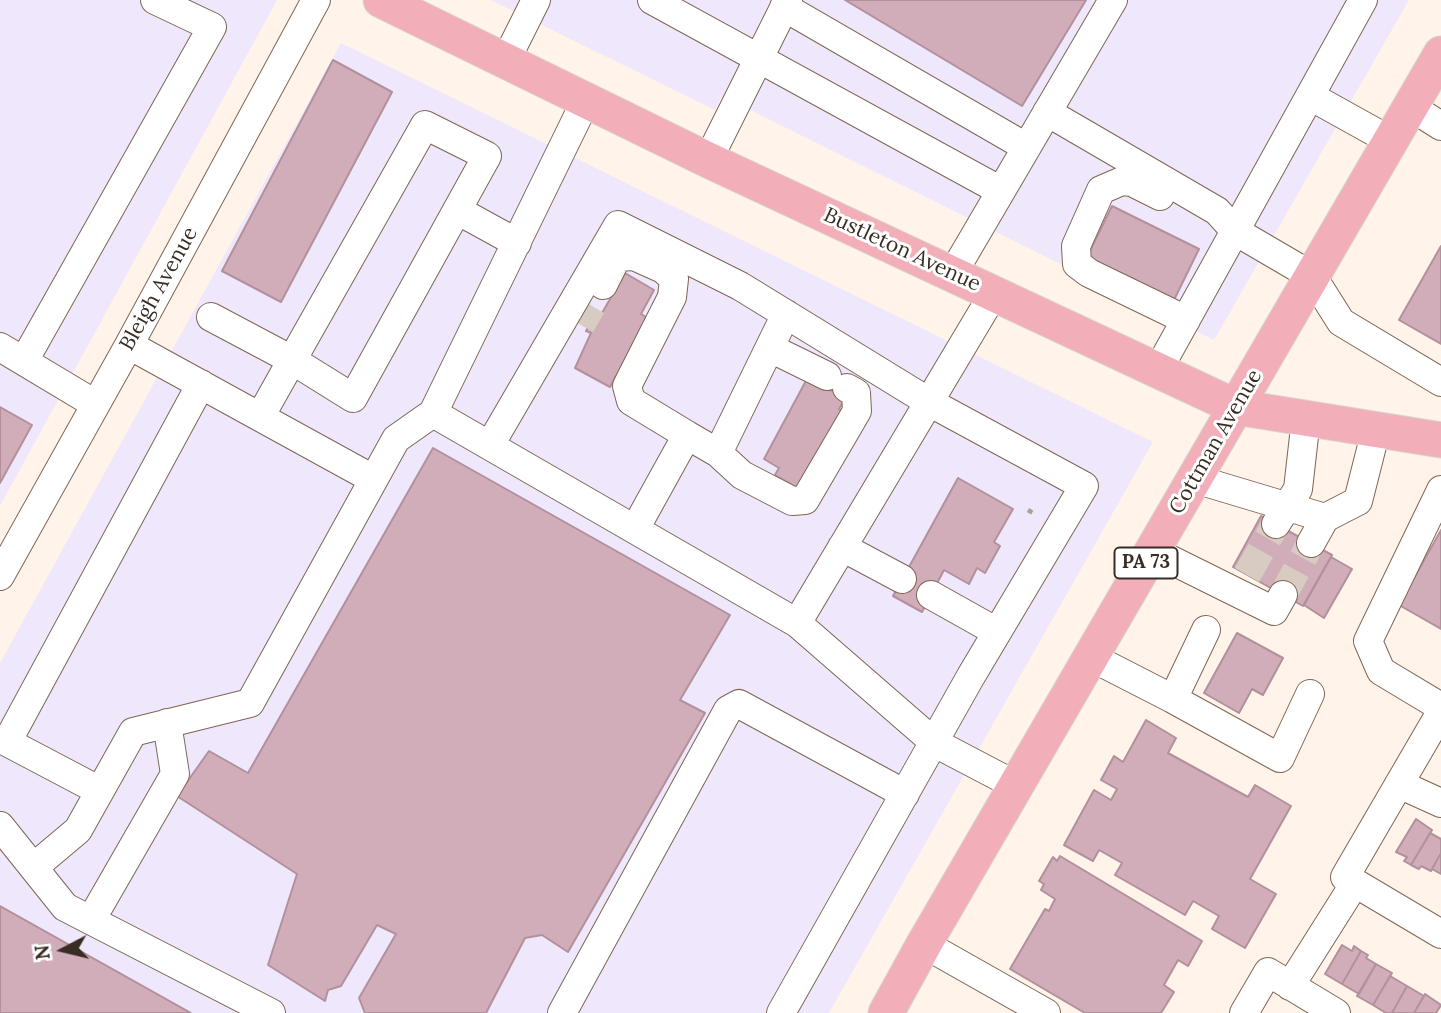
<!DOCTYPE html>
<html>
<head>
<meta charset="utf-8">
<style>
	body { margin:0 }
	#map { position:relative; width:1441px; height:1013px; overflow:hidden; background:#fff3ea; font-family:Lora,serif }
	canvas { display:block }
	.north { position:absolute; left:28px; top:915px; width:70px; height:70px; -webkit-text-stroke:5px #fff; paint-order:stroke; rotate:263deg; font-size:19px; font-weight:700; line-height:28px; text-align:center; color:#382d24 }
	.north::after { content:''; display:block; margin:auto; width:24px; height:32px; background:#382d24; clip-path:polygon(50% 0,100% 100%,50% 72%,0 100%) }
</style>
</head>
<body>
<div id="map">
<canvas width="1441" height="1013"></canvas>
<div class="north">N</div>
</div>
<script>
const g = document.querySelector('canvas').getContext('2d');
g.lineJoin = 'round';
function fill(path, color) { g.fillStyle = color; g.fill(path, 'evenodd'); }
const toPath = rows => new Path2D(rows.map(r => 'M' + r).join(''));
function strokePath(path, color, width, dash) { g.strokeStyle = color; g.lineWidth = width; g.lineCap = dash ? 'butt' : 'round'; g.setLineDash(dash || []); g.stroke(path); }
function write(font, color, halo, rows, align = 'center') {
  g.font = font + ' Lora,serif'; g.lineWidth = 6; g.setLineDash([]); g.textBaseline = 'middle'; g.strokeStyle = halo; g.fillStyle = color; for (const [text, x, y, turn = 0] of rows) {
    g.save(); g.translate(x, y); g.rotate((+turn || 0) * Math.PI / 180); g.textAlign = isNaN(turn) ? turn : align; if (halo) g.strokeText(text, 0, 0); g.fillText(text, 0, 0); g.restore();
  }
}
fill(toPath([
	[0,0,277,0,0,506],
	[491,0,1409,0,1214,340,722,96,715,110],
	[341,43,1153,442,829,1013,0,1013,0,663]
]), '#efe7fc');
const building = toPath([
	[845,0,1086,0,1022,106,845,0],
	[333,60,392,92,281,302,222,271,333,60],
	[1112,206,1199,249,1173,302,1086,259,1112,206],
	[1441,246,1441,344,1399,320,1441,246],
	[625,273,654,290,641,314,648,318,610,387,575,368,591,333,586,331,594,317,598,320,625,273],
	[808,377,837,394,844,401,839,409,843,411,798,488,775,475,779,468,764,459,808,377],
	[0,407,32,425,0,483,0,407],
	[433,448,730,615,680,700,705,713,568,952,542,935,525,938,486,1013,365,1013,359,998,396,934,377,925,341,986,328,990,325,1001,268,965,297,874,177,796,209,751,248,773,433,448],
	[958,478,1013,509,994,542,1000,546,985,573,977,568,969,584,944,570,922,612,893,596,958,478],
	[1261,516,1332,555,1303,606,1233,567,1261,516],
	[1441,530,1441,629,1399,605,1441,530],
	[1331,557,1352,569,1324,618,1304,605,1331,557],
	[1237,633,1283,658,1263,695,1252,689,1239,713,1204,693,1237,633],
	[1146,720,1176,738,1168,753,1248,797,1255,785,1291,806,1250,879,1276,894,1245,948,1212,929,1219,916,1193,901,1185,915,1115,875,1122,863,1099,850,1093,861,1064,845,1094,790,1111,800,1117,789,1101,780,1114,756,1123,762,1146,720],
	[1416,819,1432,830,1411,865,1404,861,1407,857,1396,852,1416,819],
	[1430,833,1441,839,1441,853,1431,871,1421,866,1419,869,1411,865,1430,833],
	[1441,853,1441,874,1432,869,1441,853],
	[1060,856,1202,941,1188,966,1178,960,1164,985,1174,992,1161,1013,1085,1013,1010,969,1045,909,1049,911,1055,899,1041,890,1044,884,1039,881,1053,857,1057,861,1060,856],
	[0,906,191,1013,0,1013,0,906],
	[1342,945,1352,951,1354,946,1361,951,1342,984,1325,974,1342,945],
	[1361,951,1368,955,1366,958,1376,964,1359,994,1342,984,1361,951],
	[1376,964,1392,973,1373,1005,1357,996,1376,964],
	[1390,976,1407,986,1392,1013,1386,1013,1373,1005,1390,976],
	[1407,986,1424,996,1414,1013,1392,1013,1407,986],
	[1425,994,1441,1005,1436,1013,1414,1013,1425,994]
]);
fill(building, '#d0adb8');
strokePath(building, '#b3919c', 2);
strokePath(toPath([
	[581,325,592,306],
	[1247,575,1276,524],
	[1283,595,1311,543]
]), '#d7cbc2', 28, [28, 14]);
const minor = toPath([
	[652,0,1001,191],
	[784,7,1026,147],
	[505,62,536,0],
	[1310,96,1391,141],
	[1411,107,1441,126],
	[1047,112,1217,211,1235,231,1312,276,1341,322,1441,382],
	[708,160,788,0],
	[1160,196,1132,182,1122,181,1101,190,1076,246,1077,264,1089,273,1186,320],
	[457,210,517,243],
	[953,273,1113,0],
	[603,285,617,257,634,256,663,269,674,279,672,297,627,386,631,401,687,435],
	[211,317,292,360,353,398,487,156,425,125,292,360,260,417],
	[129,345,373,479],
	[0,347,95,404],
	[770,348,827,376],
	[24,361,212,27,155,0],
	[1158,370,1363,0],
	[433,413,797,623,935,743,1017,786],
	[490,445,618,225,740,286,929,402,1084,486,971,676,781,1013],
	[718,453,742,475,792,501,805,500,857,411,856,393,847,388],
	[1195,479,1325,518],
	[1441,490,1368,641,1381,671,1441,707],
	[1276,524,1298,489,1306,419],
	[635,529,687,435,718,453,786,314],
	[1311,543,1325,518,1358,501,1376,430],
	[842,547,902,579],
	[1153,551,1274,611,1283,595],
	[0,576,129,345,316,0],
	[931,595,997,632],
	[797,623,994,293],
	[1091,657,1173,699,1206,630],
	[1173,699,1280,758,1310,694],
	[1441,712,1345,877,1441,934],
	[1399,784,1441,803],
	[100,791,7,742,201,384],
	[0,826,65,907,271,1013],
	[34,867,78,830,133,732,250,703,396,439,433,413,586,100],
	[91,920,175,774,167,723],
	[924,944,1046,1013],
	[1290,986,1355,883],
	[562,1013,728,710,739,704,905,794],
	[1244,1013,1268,972,1336,1013]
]);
const major = toPath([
	[381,0,708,160,1236,407,1441,440],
	[886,1013,924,944,1441,54]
]);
strokePath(minor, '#7f6653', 30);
strokePath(major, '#d7d5d3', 37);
strokePath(toPath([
	[1028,510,1036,515]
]), '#ab9f96', 4.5, [5, 5]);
strokePath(minor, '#fff', 28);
strokePath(major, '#f2afb9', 35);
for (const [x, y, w] of [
	[1146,563,63]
]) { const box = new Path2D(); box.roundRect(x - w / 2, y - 15.5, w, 31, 5); g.fillStyle = '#fff'; g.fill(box); strokePath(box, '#382d24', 2); }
write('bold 19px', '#382d24', null, [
	["PA 73",1146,563]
]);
write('21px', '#382d24', '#fff', [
	["Bustleton Avenue",902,250,25],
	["Bleigh Avenue",159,289,-61],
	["Cottman Avenue",1216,442,-60]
]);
</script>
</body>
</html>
